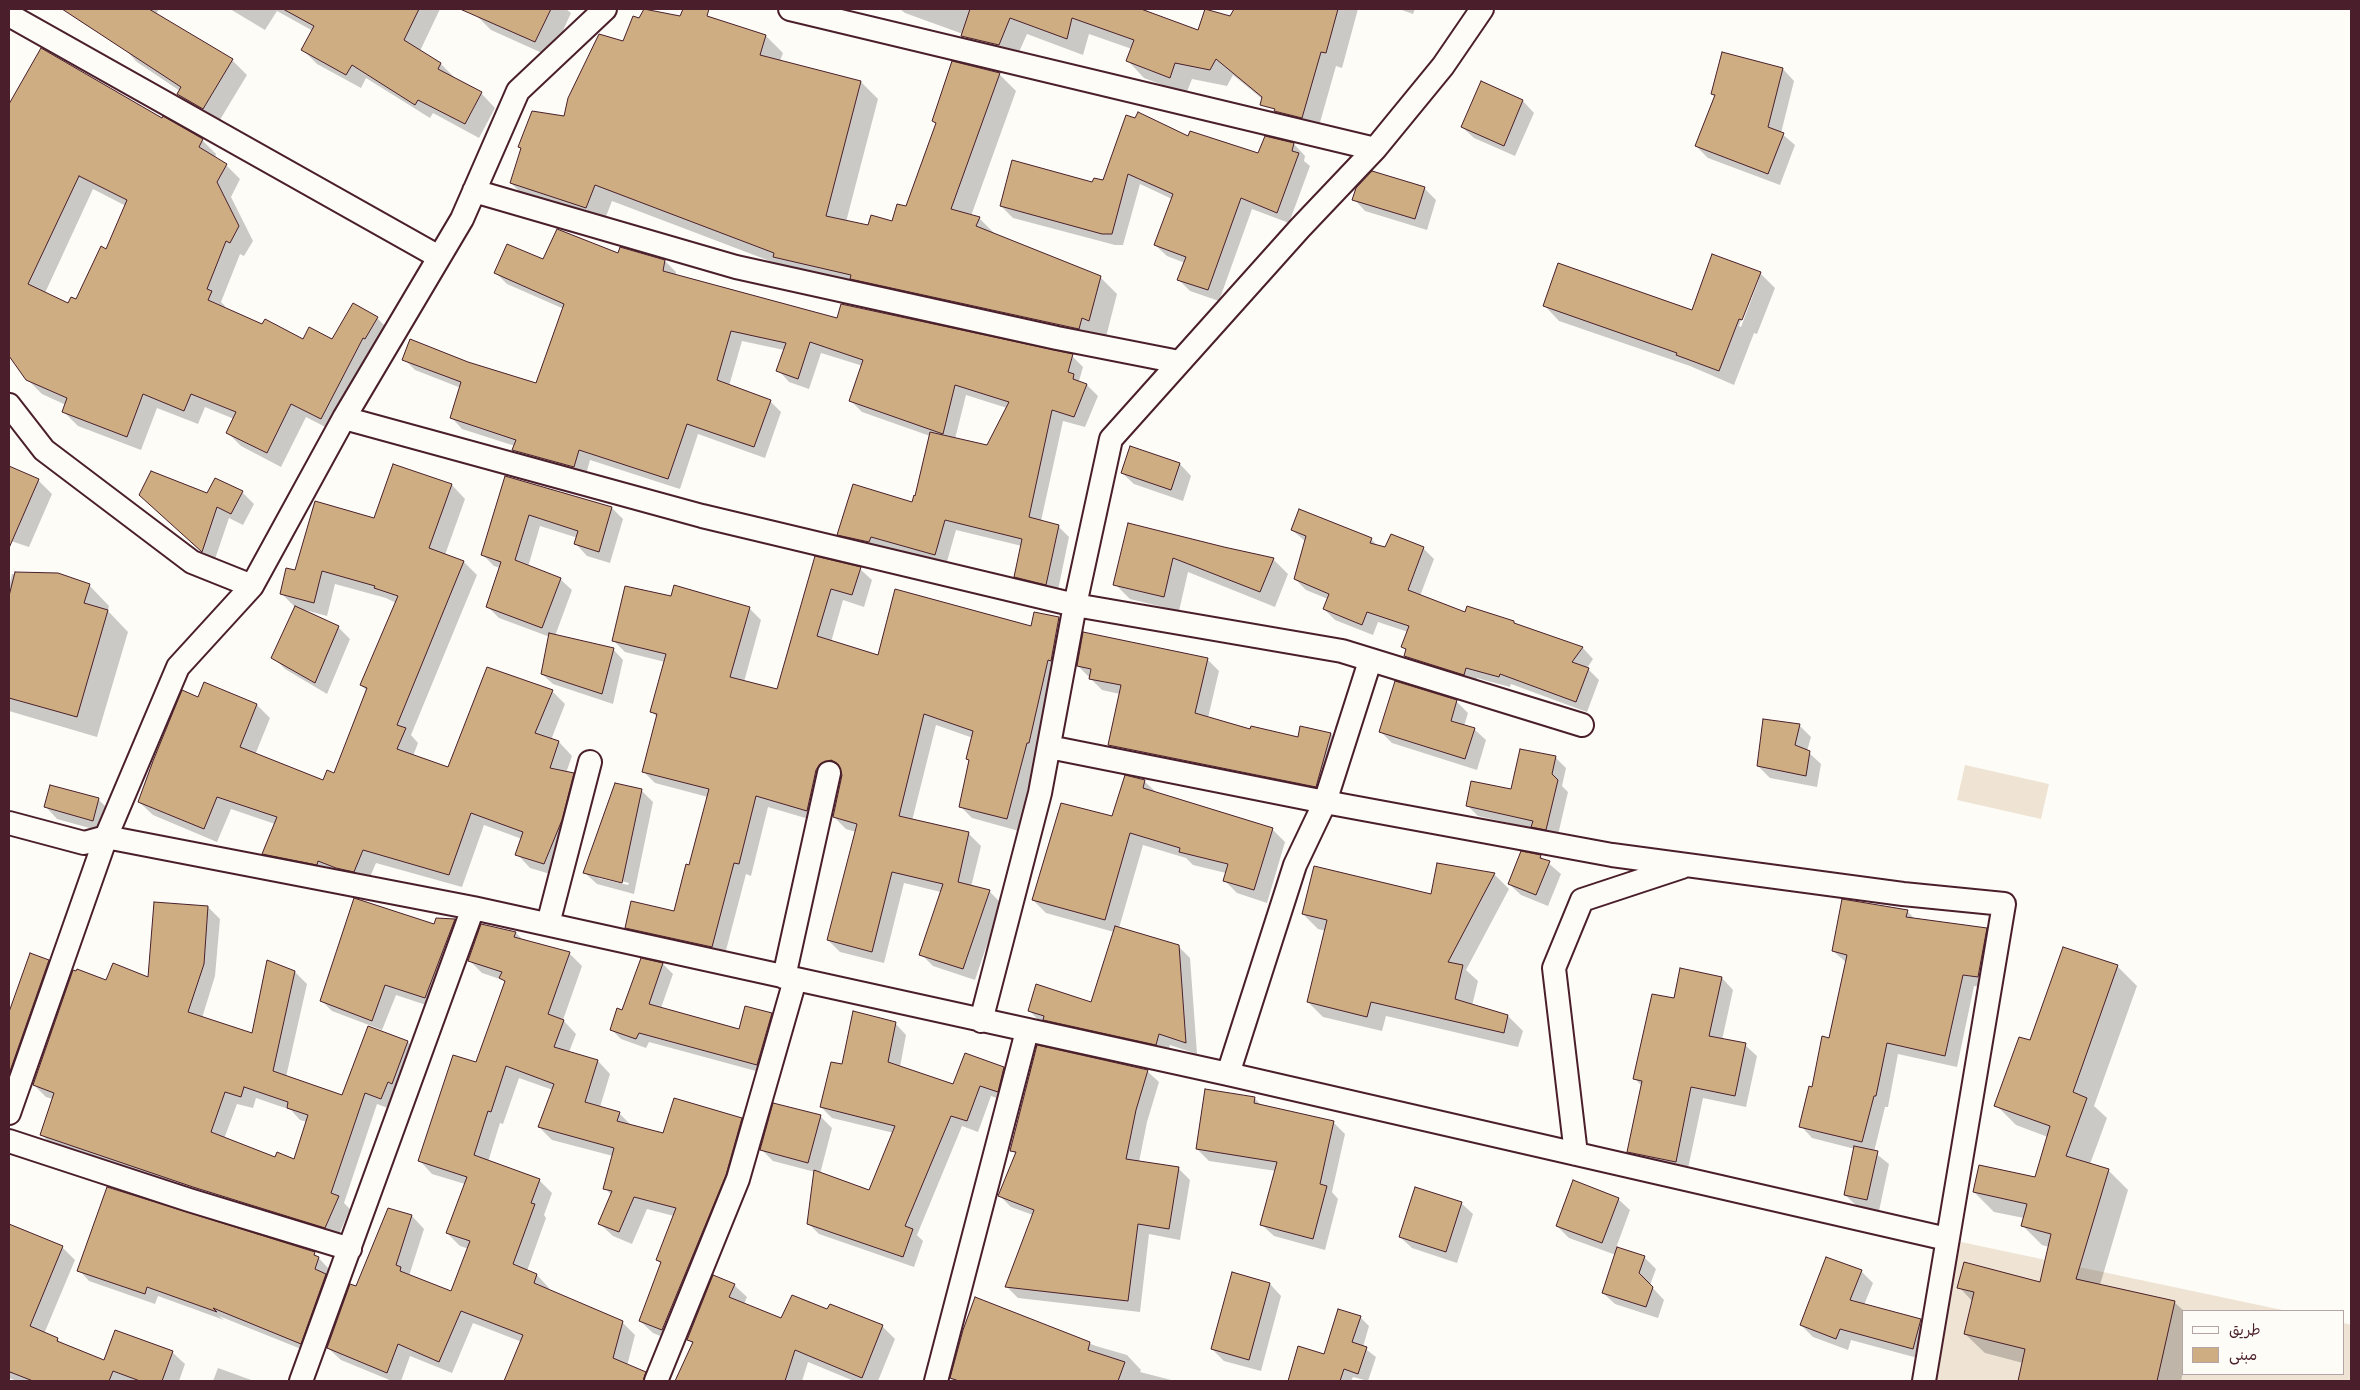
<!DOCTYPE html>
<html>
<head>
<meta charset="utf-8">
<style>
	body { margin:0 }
	#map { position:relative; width:2360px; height:1390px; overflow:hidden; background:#fdfcf7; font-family:"Playpen Sans","Playpen Sans Arabic",sans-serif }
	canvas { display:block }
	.frame { position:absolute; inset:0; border:10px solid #4a1f2b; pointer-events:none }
	.legend { position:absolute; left:2182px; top:1310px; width:162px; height:65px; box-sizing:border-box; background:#fdfcf7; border:1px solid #b5a4a5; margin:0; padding:6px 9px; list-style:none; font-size:15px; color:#4a1f2b }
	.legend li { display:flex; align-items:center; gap:10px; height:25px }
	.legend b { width:25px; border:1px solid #b5a4a5 }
</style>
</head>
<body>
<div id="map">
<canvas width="2360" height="1390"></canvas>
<div class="frame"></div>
<ul class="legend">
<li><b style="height:6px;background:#fdfcf7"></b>طريق</li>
<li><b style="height:14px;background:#cdad81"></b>مبنى</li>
</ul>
</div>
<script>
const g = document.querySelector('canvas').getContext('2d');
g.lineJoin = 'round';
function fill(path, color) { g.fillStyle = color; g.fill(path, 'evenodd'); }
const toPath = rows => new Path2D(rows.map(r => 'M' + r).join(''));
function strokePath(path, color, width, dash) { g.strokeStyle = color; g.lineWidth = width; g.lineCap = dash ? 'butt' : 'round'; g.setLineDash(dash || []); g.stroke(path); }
fill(toPath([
	[1965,765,2049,784,2041,819,1957,800],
	[1947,1239,2287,1311,2184,1311,2184,1374,2344,1374,2344,1323,2351,1325,2351,1381,1924,1381]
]), '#efe4d4');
fill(toPath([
	[68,9,159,9,156,14,232,60,247,75,218,123,193,108,178,94,180,91,137,62,123,47,81,22],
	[230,9,440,9,420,51,441,64,455,78,481,93,495,108,479,138,433,113,430,118,366,78,361,88,317,64,302,49,313,31,277,11,265,30],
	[478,9,566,9,571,13,551,57,491,30,476,15],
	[645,9,766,36,783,53,780,61,861,82,878,99,846,222,869,227,893,222,907,208,937,125,934,121,999,74,1016,91,971,216,979,218,996,235,1100,277,1117,294,1106,337,1099,334,1096,345,791,274,783,266,612,201,603,224,528,200,511,183,522,149,519,146,565,117,624,42],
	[900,9,1148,9,1146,12,1199,32,1231,17,1236,9,1289,9,1266,102,1233,75,1227,86,1192,79,1186,94,1144,78,1128,61,1132,49,1089,34,1083,55,1027,34,1015,61,979,53,963,34,905,13],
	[1309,9,1358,9,1342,68,1336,66,1317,133,1291,127,1274,108],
	[1399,9,1415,9,1413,14],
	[42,50,162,120,202,140,216,154,215,158,226,165,240,179,231,197,253,241,244,256,240,254,221,302,225,306,224,309,303,340,332,340,377,318,391,332,335,432,306,417,281,467,241,446,227,432,234,419,205,407,198,424,157,408,141,450,78,426,64,412,66,405,42,394,27,379,9,354,9,106],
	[93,189,126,206,107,250,77,301,68,305,45,293],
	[1783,69,1794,81,1781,133,1795,145,1780,185,1708,158,1696,146,1715,97,1712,94],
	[1481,83,1523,101,1534,113,1515,156,1474,138,1462,127],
	[1189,138,1259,154,1294,144,1305,156,1304,161,1310,166,1289,223,1252,209,1219,301,1190,291,1179,280,1185,263,1167,256,1155,245,1172,199,1140,184,1123,245,1115,245,1013,218,1001,206,1104,182],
	[1424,188,1436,200,1427,230,1365,211,1354,199],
	[621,249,665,261,676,272,675,276,837,319,1072,356,1083,367,1079,381,1087,385,1098,396,1085,427,1063,421,1041,521,1058,526,1069,537,1057,595,1026,588,1015,576,1022,546,956,530,946,565,882,547,880,553,850,546,839,534,912,504,916,497,930,436,862,412,851,401,863,366,821,353,809,389,789,382,778,370,784,350,742,341,729,386,770,401,781,412,765,458,698,434,680,489,590,460,585,478,525,461,514,450,515,446,462,429,451,417,461,388,415,370,404,359,468,363,536,384,564,309,507,284,496,273,544,261,619,255],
	[966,395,1007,408,988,446,955,439],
	[1760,273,1775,288,1757,334,1754,333,1734,385,1690,366,1559,321,1545,306,1693,312],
	[1756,279,1759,279,1741,327,1739,326],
	[1180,464,1191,476,1183,501,1134,484,1122,473],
	[9,467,38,480,52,494,29,547,11,541,9,547],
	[506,477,612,508,623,519,610,563,587,556,576,544,578,538,540,526,528,567,560,579,572,590,555,636,613,649,623,660,613,704,553,684,542,674,550,637,499,618,487,606,500,568,494,566,482,554],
	[452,485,465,499,445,555,464,562,477,575,411,735,418,743,413,756,449,768,552,691,565,704,551,740,559,742,572,756,566,773,573,774,586,788,557,876,530,868,517,854,522,839,484,825,462,887,376,863,367,884,277,867,263,853,275,824,231,809,217,842,153,815,139,802,205,684,257,705,270,718,255,755,323,782,335,775,368,692,361,685,396,603,386,598,335,584,327,616,305,610,338,627,350,639,327,694,285,669,273,657,296,608,282,594,296,572,375,519],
	[242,492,254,504,243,525,229,518,214,562,153,507,208,495],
	[1129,525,1273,559,1288,574,1275,607,1188,572,1179,611,1130,599,1115,584],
	[1292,530,1371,539,1379,547,1386,549,1423,548,1434,559,1420,596,1466,614,1514,622,1517,625,1583,648,1593,659,1587,668,1599,680,1587,712,1511,684,1510,687,1477,678,1475,685,1416,667,1405,656,1407,651,1402,646,1408,632,1378,622,1373,635,1335,620,1324,609,1328,599,1306,590,1295,579,1306,542],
	[816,558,860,569,872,580,864,607,843,600,831,642,878,657,1032,627,1035,614,1059,618,1071,630,1019,831,972,818,960,806,973,738,936,725,912,821,969,834,981,846,971,887,989,891,1001,903,975,980,933,966,921,954,941,892,904,883,884,963,840,952,828,940,856,832,846,829,834,817,842,772,832,776,819,822,768,807,751,876,746,874,724,958,639,940,627,928,675,912,690,867,708,797,655,783,643,771,657,717,651,711,665,662,625,652,613,640,672,598,749,608,761,620,744,682,778,690],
	[12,574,58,574,89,585,109,606,108,611,128,632,97,737,9,711,9,587],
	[1207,659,1219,671,1208,718,1251,731,1298,738,1301,727,1331,734,1342,746,1328,798,1121,756,1109,745,1120,694,1102,690,1078,666],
	[1456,701,1468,713,1464,726,1474,729,1486,740,1477,770,1392,743,1380,731],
	[1799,725,1811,737,1807,751,1821,764,1817,787,1770,778,1758,766],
	[1521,750,1556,758,1566,768,1562,786,1568,792,1557,839,1543,837,1535,829,1478,816,1468,806,1512,790],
	[1144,781,1157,793,1272,829,1285,842,1267,903,1237,893,1224,880,1226,873,1193,865,1186,858,1143,845,1119,928,1178,946,1190,958,1197,1054,1170,1045,1167,1055,1040,1022,1029,1010,1092,1003,1114,932,1046,913,1033,900,1113,817],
	[641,790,653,802,634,894,597,884,585,873],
	[598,875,629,883,628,885,598,878],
	[98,799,110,811,104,832,57,819,46,807],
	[1540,856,1561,874,1548,906,1521,895,1509,884],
	[1438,865,1495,875,1509,889,1466,970,1478,981,1472,1006,1508,1016,1523,1031,1518,1047,1386,1016,1382,1031,1323,1017,1308,1002,1326,931,1318,929,1303,914,1432,895],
	[208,907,220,919,215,976,202,1018,253,1035,295,972,307,984,286,1077,342,1096,369,1028,408,1042,419,1054,393,1110,377,1104,344,1203,350,1209,337,1239,53,1146,41,1134,53,1099,46,1097,34,1085,107,982,149,979],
	[256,1098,291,1110,300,1120,307,1122,294,1161,276,1159,224,1139,237,1104,253,1108],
	[1907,911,1916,920,1986,930,1998,941,1990,988,1974,986,1957,1067,1898,1054,1888,1107,1885,1107,1874,1152,1889,1164,1879,1211,1857,1206,1845,1195,1855,1149,1812,1138,1801,1126,1830,1039,1847,963,1833,951],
	[455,920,465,930,435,1008,396,995,382,1030,332,1011,322,1001,434,926],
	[516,933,524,941,569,953,582,966,563,1020,576,1034,569,1052,598,1061,610,1074,600,1107,619,1113,632,1126,664,1135,741,1119,754,1132,675,1342,653,1333,640,1321,662,1264,657,1260,674,1216,647,1209,632,1244,613,1236,600,1224,612,1196,605,1188,613,1156,552,1140,539,1127,553,1090,519,1078,503,1124,500,1123,488,1162,539,1180,552,1193,544,1215,546,1218,527,1271,537,1275,549,1288,548,1291,622,1322,635,1335,627,1366,645,1373,653,1381,505,1381,522,1342,473,1323,452,1373,410,1356,401,1381,392,1381,341,1360,328,1348,357,1288,388,1209,412,1216,424,1229,409,1276,452,1293,469,1249,460,1246,447,1233,465,1184,432,1174,420,1161,477,1064,506,983,503,980,482,973,469,960],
	[31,955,48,961,58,972,9,1105,9,1015],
	[642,960,663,964,673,974,661,1008,740,1030,771,1015,781,1025,767,1074,649,1042,646,1048,621,1039,611,1029,623,1012],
	[2117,966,2137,986,2094,1106,2107,1118,2090,1164,2108,1170,2128,1190,2100,1285,2174,1302,2184,1311,2184,1368,2181,1381,2019,1381,2023,1363,1985,1353,1965,1334,1973,1302,1959,1287,2041,1284,2049,1247,2042,1245,2022,1225,2024,1218,1994,1212,1974,1192,2036,1179,2048,1137,2016,1125,1996,1105,2030,1042],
	[1681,969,1722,978,1733,990,1722,1040,1745,1045,1757,1056,1746,1107,1703,1098,1687,1173,1640,1164,1629,1152,1642,1086,1634,1078,1674,1000],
	[895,1023,906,1035,900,1067,954,1086,1003,1068,1014,1080,1008,1102,991,1096,978,1132,962,1126,917,1235,923,1241,914,1267,819,1234,808,1223,815,1172,773,1161,761,1149,820,1116,832,1128,820,1174,870,1191,894,1133,832,1118,821,1107,843,1066],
	[1147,1071,1159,1082,1147,1122,1139,1162,1178,1168,1190,1180,1180,1240,1149,1234,1140,1312,1018,1298,1006,1286,1033,1215,1011,1207,1000,1196,1016,1155,1012,1150],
	[1254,1098,1262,1106,1333,1122,1345,1134,1332,1192,1338,1199,1325,1250,1274,1236,1262,1225,1276,1171,1209,1161,1197,1149],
	[1618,1199,1630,1210,1616,1248,1644,1257,1656,1269,1650,1285,1664,1300,1658,1318,1615,1304,1603,1293,1616,1255,1569,1238,1557,1226],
	[1461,1203,1473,1214,1457,1263,1412,1248,1400,1237],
	[9,1225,62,1247,75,1260,44,1334,58,1340,63,1345,105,1361,172,1352,185,1364,179,1381,17,1381,9,1378],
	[314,1253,329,1269,327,1276,336,1285,311,1353,219,1316,224,1320,158,1296,155,1304,89,1281,79,1270],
	[1861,1271,1873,1283,1864,1305,1920,1320,1932,1332,1925,1360,1851,1340,1848,1350,1813,1337,1801,1325],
	[1270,1284,1281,1296,1261,1371,1224,1361,1212,1349],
	[734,1285,747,1297,744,1304,781,1319,828,1311,882,1326,895,1339,878,1381,854,1381,808,1362,802,1381,676,1381,693,1344,688,1339],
	[976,1299,1096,1346,1127,1355,1141,1370,1140,1372,1175,1381,951,1381,964,1330],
	[1360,1317,1369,1326,1363,1347,1376,1357,1368,1381,1353,1377,1351,1381,1290,1381,1299,1347,1325,1356],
	[218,1368,254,1381,213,1381]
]), '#0003');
const building = toPath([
	[62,9,149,9,233,59,203,109,177,94,181,87,62,9],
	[283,9,419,9,404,40,441,63,438,69,482,92,465,124,418,100,415,105,352,65,346,75,301,50,314,26,283,9],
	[460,9,551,9,535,42,460,9],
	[644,9,680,16,683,9,709,9,707,16,766,35,760,55,861,81,826,216,868,225,871,215,892,221,897,204,906,206,936,123,932,121,952,61,1000,73,951,209,980,217,976,226,1101,276,1089,321,1082,318,1079,329,850,279,851,275,773,257,774,253,595,185,586,208,510,183,521,148,518,147,532,111,564,116,568,98,599,34,623,41,633,16,639,18,644,9],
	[970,9,1141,9,1198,30,1205,9,1230,16,1234,9,1338,9,1326,53,1321,52,1302,118,1274,111,1275,109,1260,105,1262,97,1216,59,1210,70,1175,63,1170,78,1126,61,1134,40,1072,18,1067,39,1010,18,999,45,961,36,970,9],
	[41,48,162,118,163,116,203,139,199,147,227,164,217,182,239,226,230,243,226,241,207,289,212,291,208,300,262,324,265,319,303,339,309,327,332,339,353,303,378,317,365,339,363,338,321,419,291,404,267,453,226,433,236,412,191,394,184,411,143,394,127,437,62,412,67,398,26,380,9,356,9,104,41,48],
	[79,176,127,200,106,249,101,246,76,299,71,297,68,303,28,284,79,176],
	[1722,52,1783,68,1768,127,1784,133,1768,174,1695,146,1715,95,1711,94,1722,52],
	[1481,81,1523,100,1504,146,1461,127,1481,81],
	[1138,112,1188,136,1190,131,1258,153,1265,136,1294,143,1292,151,1299,153,1277,213,1241,198,1208,290,1177,280,1186,257,1154,245,1173,194,1128,174,1112,234,1102,234,1000,206,1012,160,1092,182,1094,178,1103,180,1126,115,1135,118,1138,112],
	[1372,171,1425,187,1415,219,1352,200,1356,188,1372,171],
	[557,229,618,253,620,247,665,260,663,271,837,318,841,304,1073,354,1068,372,1074,374,1073,379,1087,384,1074,417,1052,410,1029,517,1059,525,1046,585,1014,577,1022,539,945,520,935,555,871,537,869,542,837,535,853,484,912,502,914,495,915,496,930,432,987,445,1009,402,955,385,943,434,849,401,863,360,810,342,798,379,776,371,786,343,731,331,717,380,771,400,754,447,687,424,668,479,579,450,574,467,512,450,516,440,450,418,461,382,402,360,410,339,468,362,536,383,564,304,494,273,507,244,543,259,557,229],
	[1712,254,1761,272,1742,320,1739,319,1719,371,1676,355,1677,353,1543,306,1558,263,1692,310,1712,254],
	[1130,446,1180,463,1171,490,1121,473,1130,446],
	[393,464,452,484,429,548,464,561,397,725,406,728,397,749,448,767,487,667,553,690,535,733,559,741,550,768,574,773,562,820,544,864,515,855,523,832,471,813,449,875,363,850,354,872,336,868,318,861,317,865,262,854,277,817,217,797,204,829,138,802,153,761,182,690,198,697,204,682,257,704,240,747,323,780,327,770,334,773,367,688,360,685,398,596,374,588,375,586,322,571,314,603,280,594,286,568,295,570,315,501,374,518,393,464],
	[9,466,39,479,9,548,9,466],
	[151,471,207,493,215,478,243,491,231,514,217,507,202,552,139,495,151,471],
	[505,476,612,507,599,552,574,544,578,531,529,515,515,560,561,578,542,628,486,607,501,562,481,555,505,476],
	[1299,509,1372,538,1370,543,1385,547,1391,534,1424,547,1408,590,1465,612,1467,606,1514,621,1514,623,1583,647,1572,662,1589,668,1576,702,1500,674,1499,677,1466,668,1464,675,1404,656,1406,649,1401,647,1409,626,1367,612,1362,625,1323,609,1329,594,1294,579,1306,536,1291,530,1299,509],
	[1128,523,1224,547,1274,558,1260,592,1173,558,1164,597,1113,585,1128,523],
	[815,556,861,567,852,595,831,589,817,636,878,655,895,589,1031,626,1034,612,1059,617,1051,661,1048,660,1029,743,1027,743,1007,819,959,807,969,760,966,759,973,731,924,714,899,816,969,832,958,882,990,890,963,969,919,955,943,884,892,872,872,952,827,940,857,824,833,817,842,775,838,764,831,760,820,764,816,770,807,811,756,796,739,864,734,863,712,947,625,928,631,901,674,911,686,864,689,865,709,789,642,772,657,714,650,712,666,654,612,641,625,586,671,596,674,585,750,607,730,677,777,689,815,556],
	[15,572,58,573,90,584,84,603,108,610,77,717,9,698,9,596,15,572],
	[295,606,339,626,315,683,271,658,295,606],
	[1083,632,1208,658,1195,713,1250,729,1251,726,1298,737,1300,726,1331,733,1316,787,1108,745,1121,685,1089,679,1091,669,1077,666,1083,632],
	[549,633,614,648,602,694,541,674,549,633],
	[1395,681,1457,700,1451,721,1475,728,1465,759,1379,732,1395,681],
	[1763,719,1800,724,1795,745,1810,751,1806,776,1757,766,1763,719],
	[1520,749,1556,756,1552,774,1558,780,1546,830,1531,827,1533,821,1466,806,1471,781,1511,789,1520,749],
	[1125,775,1145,780,1143,788,1273,828,1254,890,1223,881,1228,864,1179,852,1180,848,1130,833,1105,920,1032,900,1061,803,1112,816,1125,775],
	[615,783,642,789,622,883,583,873,615,783],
	[50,785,99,798,93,821,44,807,50,785],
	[1521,851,1541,855,1540,858,1550,861,1536,895,1508,884,1521,851],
	[1437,863,1495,873,1448,962,1463,965,1455,999,1508,1015,1504,1033,1371,1002,1367,1017,1307,1002,1327,920,1302,914,1314,866,1431,894,1437,863],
	[354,898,434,924,436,918,455,919,425,998,385,985,372,1021,320,1001,354,898],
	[1842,899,1908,910,1906,917,1987,928,1978,977,1963,975,1945,1056,1887,1043,1876,1096,1874,1096,1862,1142,1799,1127,1809,1086,1812,1087,1822,1036,1829,1038,1847,955,1832,951,1842,899],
	[154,902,208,906,204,964,188,1012,252,1033,267,960,295,971,273,1071,342,1095,368,1026,408,1041,392,1084,388,1082,381,1099,365,1093,331,1193,339,1196,325,1228,193,1187,40,1135,54,1093,33,1085,73,970,76,971,77,969,106,980,113,963,148,977,154,902],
	[244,1087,288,1102,287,1108,308,1115,294,1159,277,1152,275,1157,211,1132,225,1092,241,1097,244,1087],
	[481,924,516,932,514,937,570,952,548,1014,564,1020,554,1047,598,1060,585,1102,620,1112,617,1121,663,1133,674,1098,742,1118,726,1175,662,1330,639,1321,661,1262,656,1260,676,1208,634,1197,619,1232,598,1224,612,1191,603,1189,614,1148,538,1127,554,1084,506,1066,491,1112,488,1111,474,1155,540,1179,531,1203,535,1204,513,1264,537,1274,534,1283,623,1321,613,1358,646,1372,643,1381,504,1381,523,1335,461,1311,439,1362,398,1344,387,1373,327,1348,350,1284,356,1286,388,1208,412,1215,396,1265,401,1267,400,1271,451,1291,470,1241,446,1233,467,1177,418,1161,453,1055,476,1062,505,981,499,978,502,972,468,961,481,924],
	[1115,926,1179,945,1186,1043,1159,1034,1156,1045,1043,1020,1044,1016,1028,1011,1036,984,1091,1002,1115,926],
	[2063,947,2118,965,2073,1092,2087,1098,2066,1156,2109,1169,2076,1279,2175,1301,2157,1381,2018,1381,2025,1349,1964,1334,1974,1292,1957,1288,1964,1262,2040,1282,2051,1234,2021,1226,2027,1204,1973,1192,1979,1165,2035,1177,2050,1126,1994,1106,2019,1037,2030,1040,2063,947],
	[30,953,49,960,9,1074,9,1012,30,953],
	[641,958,663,963,649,1004,739,1029,745,1006,772,1013,757,1065,639,1033,636,1039,610,1030,617,1008,622,1010,641,958],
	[1680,968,1722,977,1709,1036,1746,1043,1735,1096,1691,1087,1676,1162,1627,1152,1642,1081,1633,1079,1652,994,1674,998,1680,968],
	[853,1011,896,1022,888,1062,953,1084,965,1053,1004,1067,998,1092,980,1086,967,1121,951,1116,905,1226,913,1229,903,1257,807,1224,814,1170,869,1190,895,1126,820,1107,831,1062,842,1064,853,1011],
	[1037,1045,1148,1070,1136,1110,1126,1159,1179,1167,1169,1229,1138,1224,1128,1301,1005,1287,1034,1210,998,1196,1016,1152,1010,1151,1037,1045],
	[1205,1089,1255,1097,1254,1103,1334,1121,1320,1184,1327,1186,1313,1239,1260,1225,1277,1162,1196,1149,1205,1089],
	[773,1103,821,1115,808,1163,760,1150,773,1103],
	[1854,1146,1878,1151,1867,1200,1844,1195,1854,1146],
	[1573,1180,1619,1198,1602,1243,1556,1226,1573,1180],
	[107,1187,315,1252,314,1255,319,1257,315,1269,326,1274,301,1344,213,1308,217,1312,147,1287,145,1294,77,1271,107,1187],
	[1415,1187,1462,1202,1446,1252,1399,1237,1415,1187],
	[9,1224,63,1246,30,1326,58,1338,57,1341,104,1360,115,1330,173,1351,162,1381,140,1381,113,1371,109,1381,33,1381,10,1372,9,1375,9,1224],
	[1617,1247,1645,1256,1639,1273,1653,1287,1646,1307,1602,1293,1617,1247],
	[1826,1257,1862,1270,1850,1300,1921,1319,1913,1349,1840,1329,1836,1339,1800,1325,1826,1257],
	[1232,1272,1270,1283,1249,1360,1211,1349,1232,1272],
	[713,1275,735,1284,729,1297,781,1318,792,1295,827,1309,830,1304,883,1325,862,1378,795,1350,785,1381,675,1381,693,1342,687,1340,713,1275],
	[975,1297,1090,1342,1088,1350,1125,1362,1118,1381,959,1381,950,1378,963,1330,975,1297],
	[1338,1309,1361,1316,1352,1342,1367,1347,1358,1374,1344,1369,1340,1381,1288,1381,1298,1346,1324,1354,1338,1309]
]);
fill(building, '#cdad81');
strokePath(building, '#4a1f2b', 1);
const street = toPath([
	[790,9,1375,149],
	[9,15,439,257],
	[474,191,736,267,1057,338,1179,362],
	[9,405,44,450,192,562,252,586,344,418,462,219,518,91,605,9],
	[344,418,702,516,1075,605,1342,651,1582,725],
	[1049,747,1325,802,1612,855,1903,894,2004,904,1924,1381],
	[9,823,84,843,106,837,473,908,1228,1074,1947,1239],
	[548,924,590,762],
	[784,977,829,773],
	[981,1021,1040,793,1075,605,1111,439,1300,228,1375,149,1443,66,1482,9],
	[1228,1074,1295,865,1325,802,1370,661],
	[9,1113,106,837,178,667,252,586],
	[9,1141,189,1200,350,1249],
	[1576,1154,1554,968,1582,900,1682,867],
	[301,1381,473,908],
	[656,1381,738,1179,795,980],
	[936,1381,1027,1031]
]);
strokePath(street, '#4a1f2b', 26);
strokePath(street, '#fdfcf7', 22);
</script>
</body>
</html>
